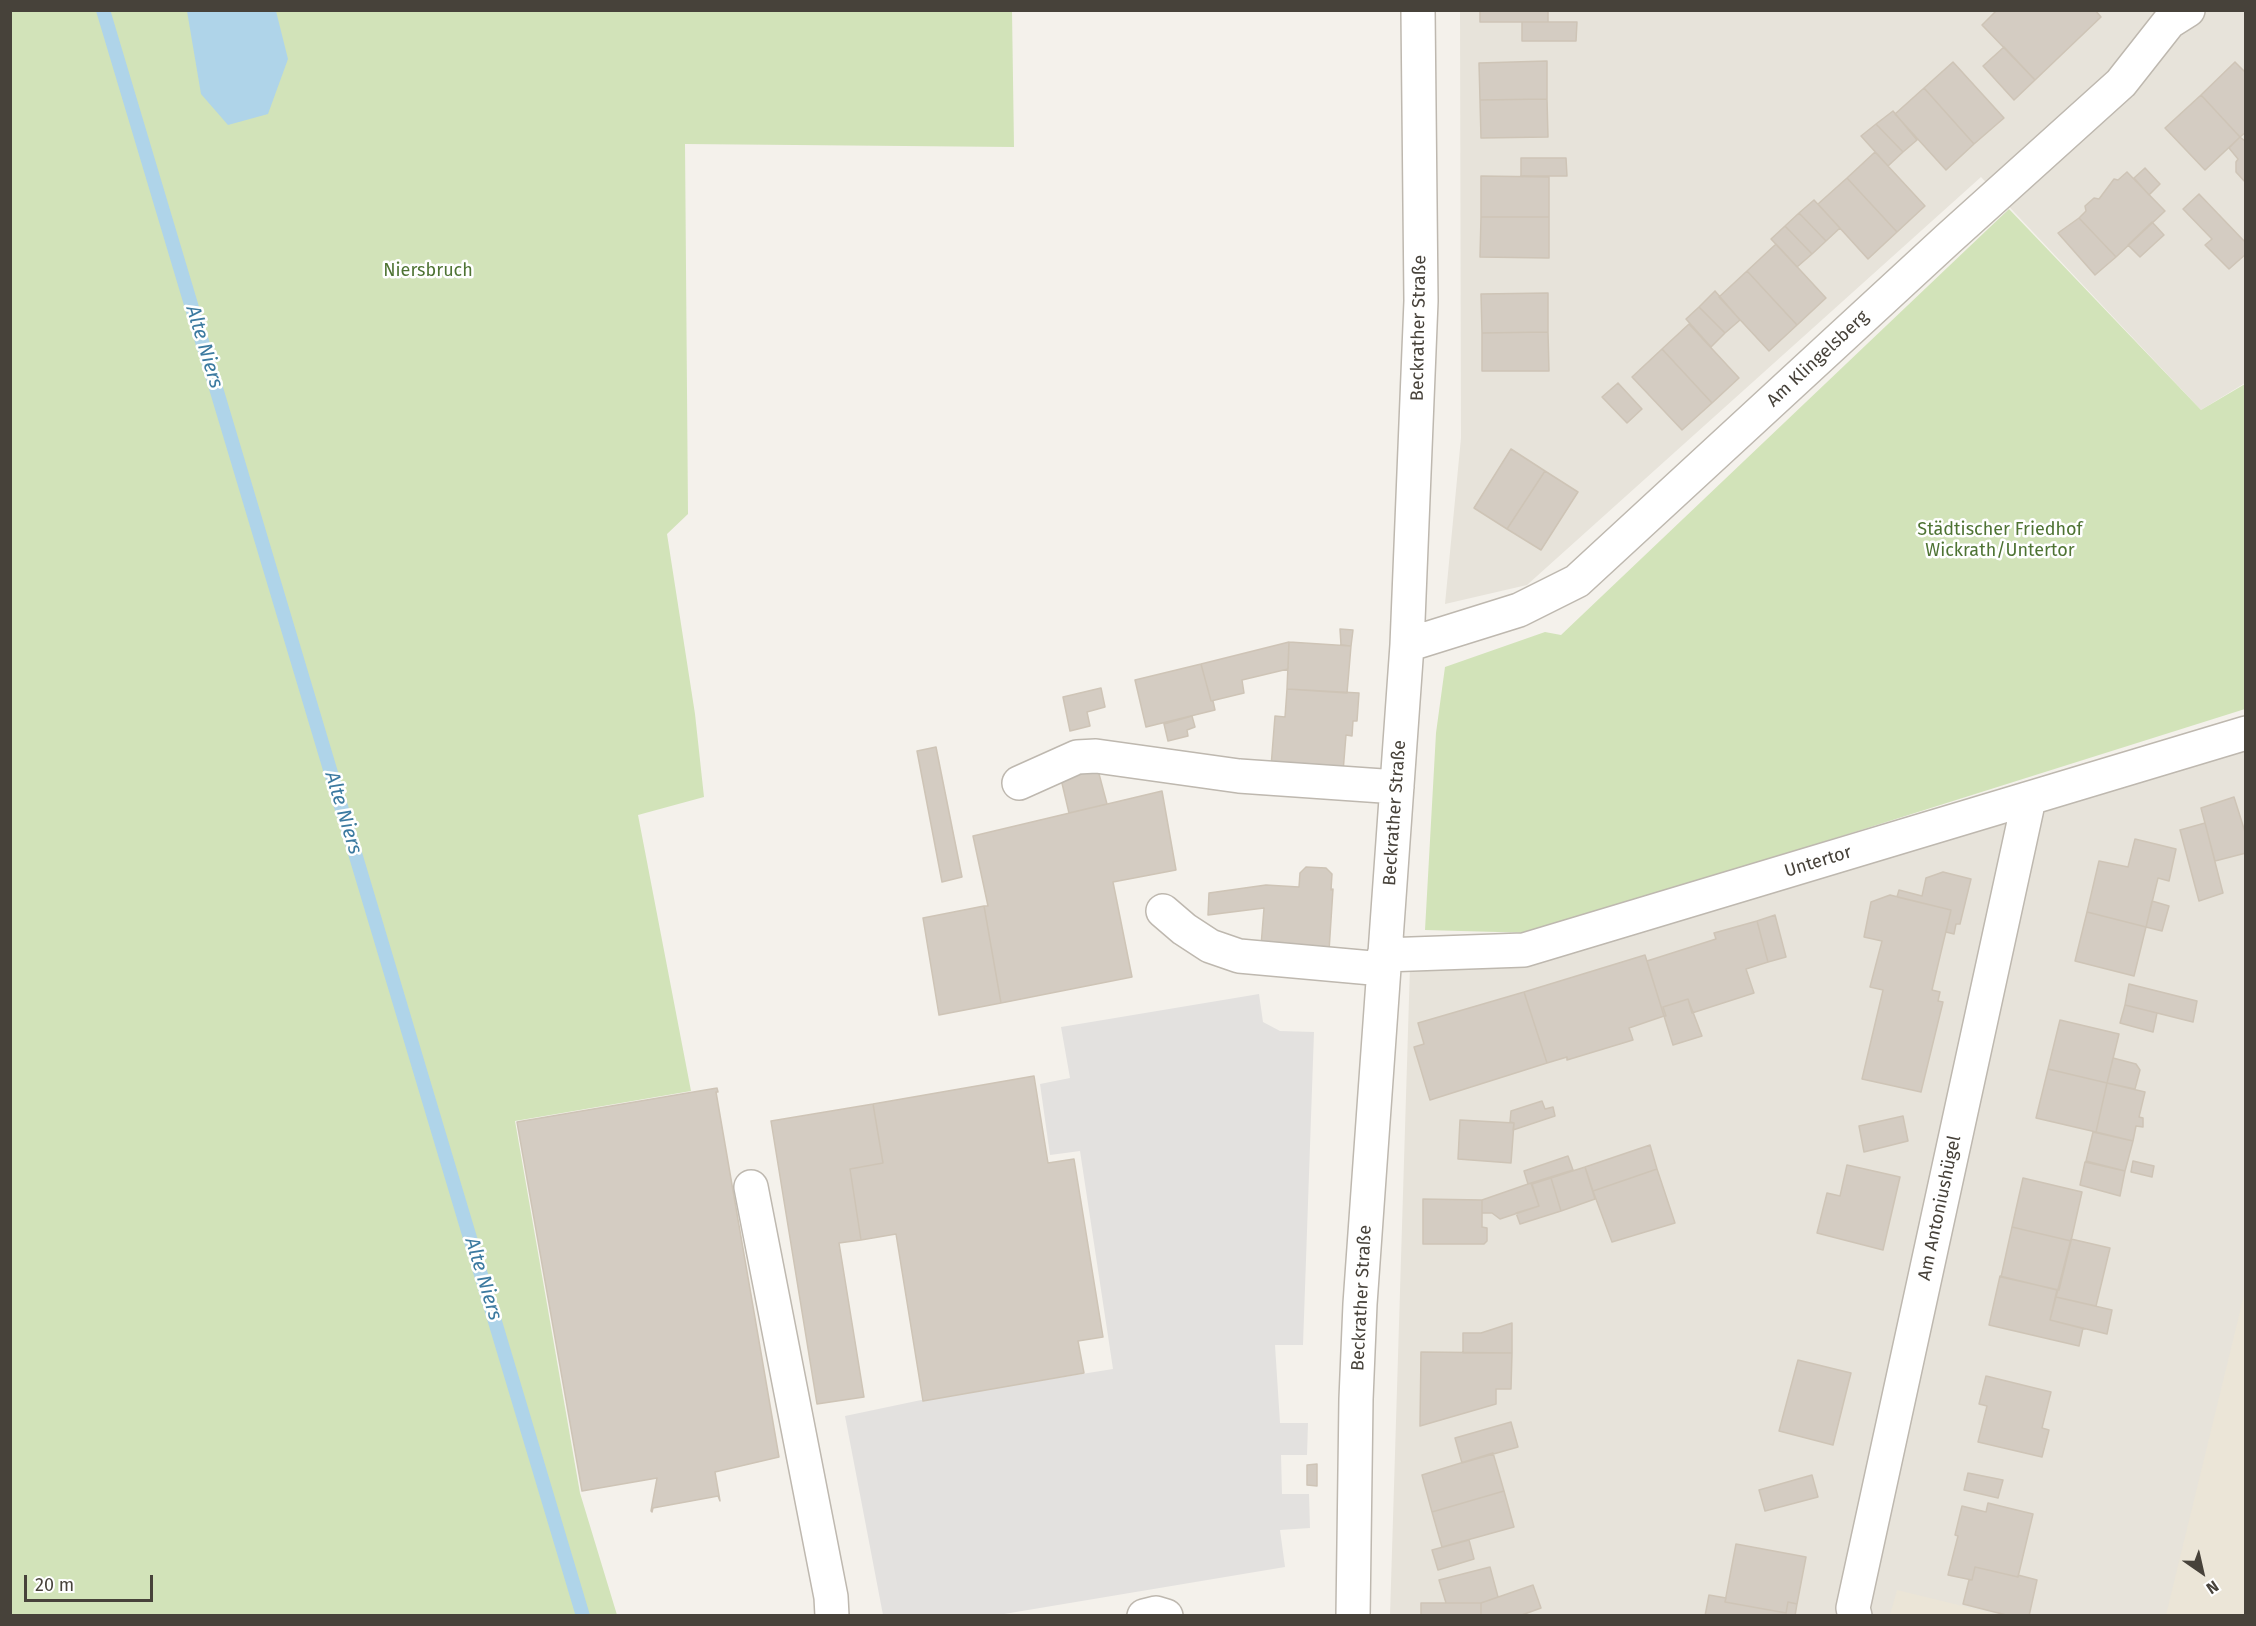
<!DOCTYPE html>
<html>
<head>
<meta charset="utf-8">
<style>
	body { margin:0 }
	#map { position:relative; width:2256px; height:1626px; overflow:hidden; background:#f4f1eb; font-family:"Fira Sans",sans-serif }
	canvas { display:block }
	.frame { position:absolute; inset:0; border:12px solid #47423a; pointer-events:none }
	.north { position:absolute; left:2172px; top:1542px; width:60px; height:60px; -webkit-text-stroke:4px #fff; paint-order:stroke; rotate:146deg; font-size:16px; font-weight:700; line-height:24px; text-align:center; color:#47423a }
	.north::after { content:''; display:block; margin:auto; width:21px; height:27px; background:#47423a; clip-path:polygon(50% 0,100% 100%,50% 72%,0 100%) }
	.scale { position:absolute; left:24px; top:1575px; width:129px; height:27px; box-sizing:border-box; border:3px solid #47423a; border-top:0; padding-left:8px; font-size:18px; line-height:21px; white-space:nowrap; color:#47423a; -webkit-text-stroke:4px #fff; paint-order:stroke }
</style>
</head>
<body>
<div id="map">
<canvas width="2256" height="1626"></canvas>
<div class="frame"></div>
<div class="north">N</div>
<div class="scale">20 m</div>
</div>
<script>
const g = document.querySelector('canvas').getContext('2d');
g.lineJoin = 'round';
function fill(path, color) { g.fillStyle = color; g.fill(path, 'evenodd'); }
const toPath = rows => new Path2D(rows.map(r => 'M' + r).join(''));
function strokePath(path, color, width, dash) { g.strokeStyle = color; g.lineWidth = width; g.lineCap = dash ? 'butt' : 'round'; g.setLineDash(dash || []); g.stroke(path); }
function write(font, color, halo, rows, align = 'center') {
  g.font = font + ' "Fira Sans",sans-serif'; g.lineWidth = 5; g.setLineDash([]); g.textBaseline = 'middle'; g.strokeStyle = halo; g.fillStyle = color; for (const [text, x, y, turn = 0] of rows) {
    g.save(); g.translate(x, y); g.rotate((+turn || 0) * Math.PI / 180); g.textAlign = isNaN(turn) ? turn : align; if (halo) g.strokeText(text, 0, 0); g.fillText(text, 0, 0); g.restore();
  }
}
fill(toPath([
	[1460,11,2245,11,2245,383,2201,410,1981,177,1527,585,1445,604,1461,438],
	[2245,715,2245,1615,1390,1616,1410,966,1531,936]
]), '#e7e3da');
fill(toPath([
	[2245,1291,2245,1615,2166,1615],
	[1897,1590,1999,1615,1890,1615]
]), '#ebe5d7');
fill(toPath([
	[11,11,1012,11,1014,147,685,144,688,514,667,534,695,714,704,797,638,815,691,1091,515,1121,580,1493,617,1615,11,1616],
	[2009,209,2201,410,2245,384,2245,709,1534,933,1425,930,1436,733,1445,667,1545,632,1561,635]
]), '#d2e3b9');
fill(toPath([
	[1259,994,1263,1022,1280,1031,1314,1032,1303,1345,1275,1345,1280,1423,1308,1423,1307,1455,1281,1455,1282,1494,1309,1494,1310,1528,1280,1530,1285,1567,998,1615,883,1615,845,1416,926,1399,1113,1369,1080,1151,1050,1155,1040,1084,1070,1078,1061,1027]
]), '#e3e1df');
fill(toPath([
	[187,11,276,11,288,59,268,114,228,125,201,94]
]), '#afd4e9');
strokePath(toPath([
	[103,10,583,1616]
]), '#afd4e9', 14);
const building = toPath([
	[1480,10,1548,10,1548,22,1480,22,1480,10],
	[1997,10,2095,10,2101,17,2035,80,1982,25,1997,10],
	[1522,22,1577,22,1576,41,1522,41,1522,22],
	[2004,47,2035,80,2014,100,1983,66,2004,47],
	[1547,61,1547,99,1480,100,1479,63,1547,61],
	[1953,62,2004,118,1974,144,1924,88,1953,62],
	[2235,62,2246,73,2246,132,2240,137,2201,95,2235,62],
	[1924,88,1974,144,1946,170,1895,114,1924,88],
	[2201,95,2240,137,2205,170,2165,128,2201,95],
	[1547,99,1548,137,1481,138,1480,100,1547,99],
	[1893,111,1917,140,1903,152,1876,124,1893,111],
	[1876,124,1903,152,1888,166,1861,136,1876,124],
	[2240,137,2246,142,2246,183,2236,172,2236,162,2238,159,2229,148,2240,137],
	[1875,152,1925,206,1897,232,1847,178,1875,152],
	[1521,158,1566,158,1567,176,1521,176,1521,158],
	[2145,168,2160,184,2149,195,2134,178,2145,168],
	[2127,172,2165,211,2116,257,2079,218,2086,211,2085,206,2094,198,2099,199,2114,179,2118,180,2127,172],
	[1481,176,1549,177,1549,217,1481,217,1481,176],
	[1847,178,1897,232,1868,259,1818,204,1847,178],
	[2199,194,2246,243,2246,254,2229,269,2205,245,2212,239,2183,209,2199,194],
	[1814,200,1840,228,1826,241,1799,213,1814,200],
	[1799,213,1826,241,1812,254,1785,226,1799,213],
	[1481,217,1549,217,1549,258,1480,257,1481,217],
	[2079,218,2116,257,2095,275,2058,233,2079,218],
	[2152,222,2164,235,2140,257,2128,245,2152,222],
	[1785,226,1812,254,1797,267,1771,239,1785,226],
	[1776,244,1826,298,1797,325,1747,271,1776,244],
	[1747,271,1797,325,1769,351,1719,297,1747,271],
	[1715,291,1740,320,1725,333,1699,307,1715,291],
	[1548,293,1548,332,1482,333,1481,294,1548,293],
	[1699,307,1725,333,1711,347,1686,319,1699,307],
	[1689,324,1739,378,1712,403,1662,349,1689,324],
	[1548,332,1549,371,1482,371,1482,333,1548,332],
	[1662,349,1712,403,1682,430,1632,377,1662,349],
	[1618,383,1642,409,1627,423,1602,397,1618,383],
	[1511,449,1545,471,1507,529,1474,508,1511,449],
	[1545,471,1578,492,1541,550,1507,529,1545,471],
	[1340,629,1353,630,1351,646,1341,645,1340,629],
	[1289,642,1288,669,1242,680,1244,693,1211,701,1201,664,1289,642],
	[1289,642,1351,646,1347,693,1287,689,1289,642],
	[1201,664,1211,701,1213,701,1215,710,1146,727,1135,680,1201,664],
	[1101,688,1105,707,1087,712,1090,726,1070,731,1063,697,1101,688],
	[1287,689,1359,693,1357,721,1353,721,1352,736,1346,735,1343,772,1271,767,1275,716,1285,717,1287,689],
	[1192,716,1195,727,1187,730,1188,736,1168,741,1164,724,1192,716],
	[936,747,962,877,942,882,917,751,936,747],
	[1098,770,1107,804,1069,813,1061,779,1098,770],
	[1162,791,1176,870,1113,882,1132,977,1001,1003,984,906,988,906,973,836,1162,791],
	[2234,797,2246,835,2246,853,2215,861,2201,808,2234,797],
	[2205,823,2223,893,2199,901,2180,830,2205,823],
	[2135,839,2176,849,2169,881,2158,878,2146,927,2087,912,2099,861,2128,867,2135,839],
	[1306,867,1326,868,1332,874,1331,890,1333,889,1329,951,1261,946,1264,908,1208,915,1209,893,1266,885,1299,887,1300,873,1306,867],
	[1943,872,1971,879,1960,924,1956,924,1954,934,1946,932,1951,910,1897,897,1899,890,1922,896,1926,878,1943,872],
	[1890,895,1951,910,1932,990,1940,992,1938,1001,1943,1002,1921,1092,1862,1079,1883,990,1870,987,1882,941,1864,937,1871,902,1890,895],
	[2152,901,2169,906,2162,931,2146,927,2152,901],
	[984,906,1001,1003,939,1015,923,918,984,906],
	[2087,912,2146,927,2134,976,2075,961,2087,912],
	[1775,915,1786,957,1768,962,1757,921,1775,915],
	[1757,921,1768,962,1746,969,1754,993,1692,1013,1688,999,1663,1007,1666,1016,1664,1016,1647,961,1716,939,1714,933,1757,921],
	[1645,955,1664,1016,1629,1028,1633,1040,1567,1060,1567,1057,1547,1063,1524,992,1645,955],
	[2129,984,2197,1001,2193,1022,2125,1005,2129,984],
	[1524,992,1547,1063,1430,1100,1414,1047,1424,1044,1418,1023,1524,992],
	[1688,999,1702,1036,1673,1045,1664,1016,1666,1016,1663,1007,1688,999],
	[2125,1005,2157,1013,2153,1032,2120,1023,2125,1005],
	[2060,1020,2119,1034,2107,1083,2048,1069,2060,1020],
	[2113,1058,2136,1064,2140,1070,2135,1089,2107,1083,2113,1058],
	[2048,1069,2107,1083,2096,1132,2036,1118,2048,1069],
	[1034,1076,1048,1163,1074,1159,1103,1337,1078,1341,1084,1373,923,1401,896,1234,861,1240,850,1169,883,1163,873,1104,1034,1076],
	[2107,1083,2145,1092,2139,1117,2143,1118,2143,1127,2136,1126,2133,1141,2096,1132,2107,1083],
	[717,1088,718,1092,716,1092,779,1457,715,1472,720,1501,718,1496,653,1508,652,1512,651,1511,657,1478,582,1491,517,1122,717,1088],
	[1542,1101,1545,1109,1553,1107,1555,1116,1513,1130,1514,1123,1510,1122,1511,1111,1542,1101],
	[873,1104,883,1163,850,1169,861,1240,839,1243,864,1397,817,1404,771,1121,873,1104],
	[1903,1116,1908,1141,1864,1152,1859,1126,1903,1116],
	[1460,1120,1514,1123,1511,1163,1458,1159,1460,1120],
	[2093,1132,2133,1141,2125,1171,2086,1161,2093,1132],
	[1650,1145,1657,1169,1593,1191,1585,1167,1650,1145],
	[1568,1156,1573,1170,1528,1184,1524,1171,1568,1156],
	[2133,1161,2154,1166,2152,1177,2131,1172,2133,1161],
	[2085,1162,2125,1171,2120,1196,2080,1185,2085,1162],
	[1847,1165,1900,1177,1883,1250,1817,1233,1827,1193,1840,1196,1847,1165],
	[1585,1167,1595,1199,1561,1211,1551,1178,1585,1167],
	[1657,1169,1675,1223,1612,1242,1593,1191,1657,1169],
	[1551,1178,1561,1211,1520,1224,1516,1213,1539,1206,1532,1184,1551,1178],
	[2023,1178,2082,1192,2071,1241,2012,1227,2023,1178],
	[1531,1183,1539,1206,1500,1219,1492,1213,1482,1213,1482,1200,1531,1183],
	[1423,1199,1482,1200,1482,1227,1487,1228,1487,1241,1484,1244,1423,1244,1423,1199],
	[2012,1227,2071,1241,2059,1290,2001,1277,2012,1227],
	[2071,1239,2110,1248,2096,1306,2056,1297,2071,1239],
	[2000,1276,2057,1290,2050,1320,2085,1329,2083,1328,2079,1346,1989,1325,2000,1276],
	[2056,1297,2112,1310,2107,1334,2050,1320,2056,1297],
	[1512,1323,1512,1353,1463,1353,1463,1333,1481,1333,1512,1323],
	[1421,1352,1512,1353,1511,1389,1496,1389,1496,1404,1420,1426,1421,1352],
	[1798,1360,1851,1373,1833,1445,1779,1431,1798,1360],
	[1986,1376,2051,1392,2042,1428,2049,1430,2042,1457,1978,1442,1987,1406,1979,1404,1986,1376],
	[1511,1422,1518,1447,1462,1463,1455,1438,1511,1422],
	[1493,1453,1504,1491,1432,1512,1422,1475,1493,1453],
	[1317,1464,1317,1486,1307,1485,1307,1465,1317,1464],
	[1968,1473,2003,1480,1998,1498,1964,1490,1968,1473],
	[1812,1475,1818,1497,1765,1511,1759,1490,1812,1475],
	[1504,1491,1514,1527,1442,1547,1432,1512,1504,1491],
	[1988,1503,2033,1514,2018,1577,1975,1567,1972,1580,1948,1575,1958,1536,1955,1535,1962,1506,1986,1512,1988,1503],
	[1469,1540,1474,1559,1438,1570,1432,1550,1469,1540],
	[1736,1544,1806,1557,1797,1604,1788,1602,1786,1613,1725,1602,1736,1544],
	[1490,1567,1498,1597,1481,1603,1446,1603,1439,1580,1490,1567],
	[1975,1567,2018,1577,2018,1575,2037,1580,2029,1616,2010,1616,1963,1604,1969,1580,1972,1580,1975,1567],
	[1533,1585,1541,1608,1519,1616,1481,1616,1481,1603,1533,1585],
	[1709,1595,1726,1598,1725,1602,1786,1613,1788,1602,1797,1604,1795,1616,1705,1616,1709,1595],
	[1421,1603,1481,1603,1481,1616,1421,1616,1421,1603]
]);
fill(building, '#d4ccc2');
strokePath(building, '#cec4b6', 1.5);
const minor = toPath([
	[1407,645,1519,610,1577,581,1948,239,2121,83,2169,22,2188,10],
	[1019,783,1077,757,1096,756,1239,776,1397,787],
	[1163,911,1184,929,1210,946,1239,956,1383,969],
	[1384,955,1524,950,2246,733],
	[751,1187,831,1597,832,1616],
	[1144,1616,1156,1613,1166,1616],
	[1353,1616,1356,1399,1360,1304,1407,645,1421,301,1418,10],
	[1855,1616,1853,1608,2029,799]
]);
strokePath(minor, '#beb8af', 36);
strokePath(minor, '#fff', 33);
write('18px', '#4e7333', '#fff', [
	["Niersbruch",428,271],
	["Städtischer Friedhof",2000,530],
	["Wickrath/Untertor",2000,551]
]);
write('18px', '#47423a', '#fff', [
	["Beckrather Straße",1419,328,-89],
	["Am Klingelsberg",1818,359,-43],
	["Beckrather Straße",1395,813,-86],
	["Untertor",1818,862,-17],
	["Am Antoniushügel",1940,1208,-78],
	["Beckrather Straße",1362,1298,-87]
]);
write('italic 20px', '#3c7aa0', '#fff', [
	["Alte Niers",204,347,73],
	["Alte Niers",343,813,73],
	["Alte Niers",483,1279,73]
]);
</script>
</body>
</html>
